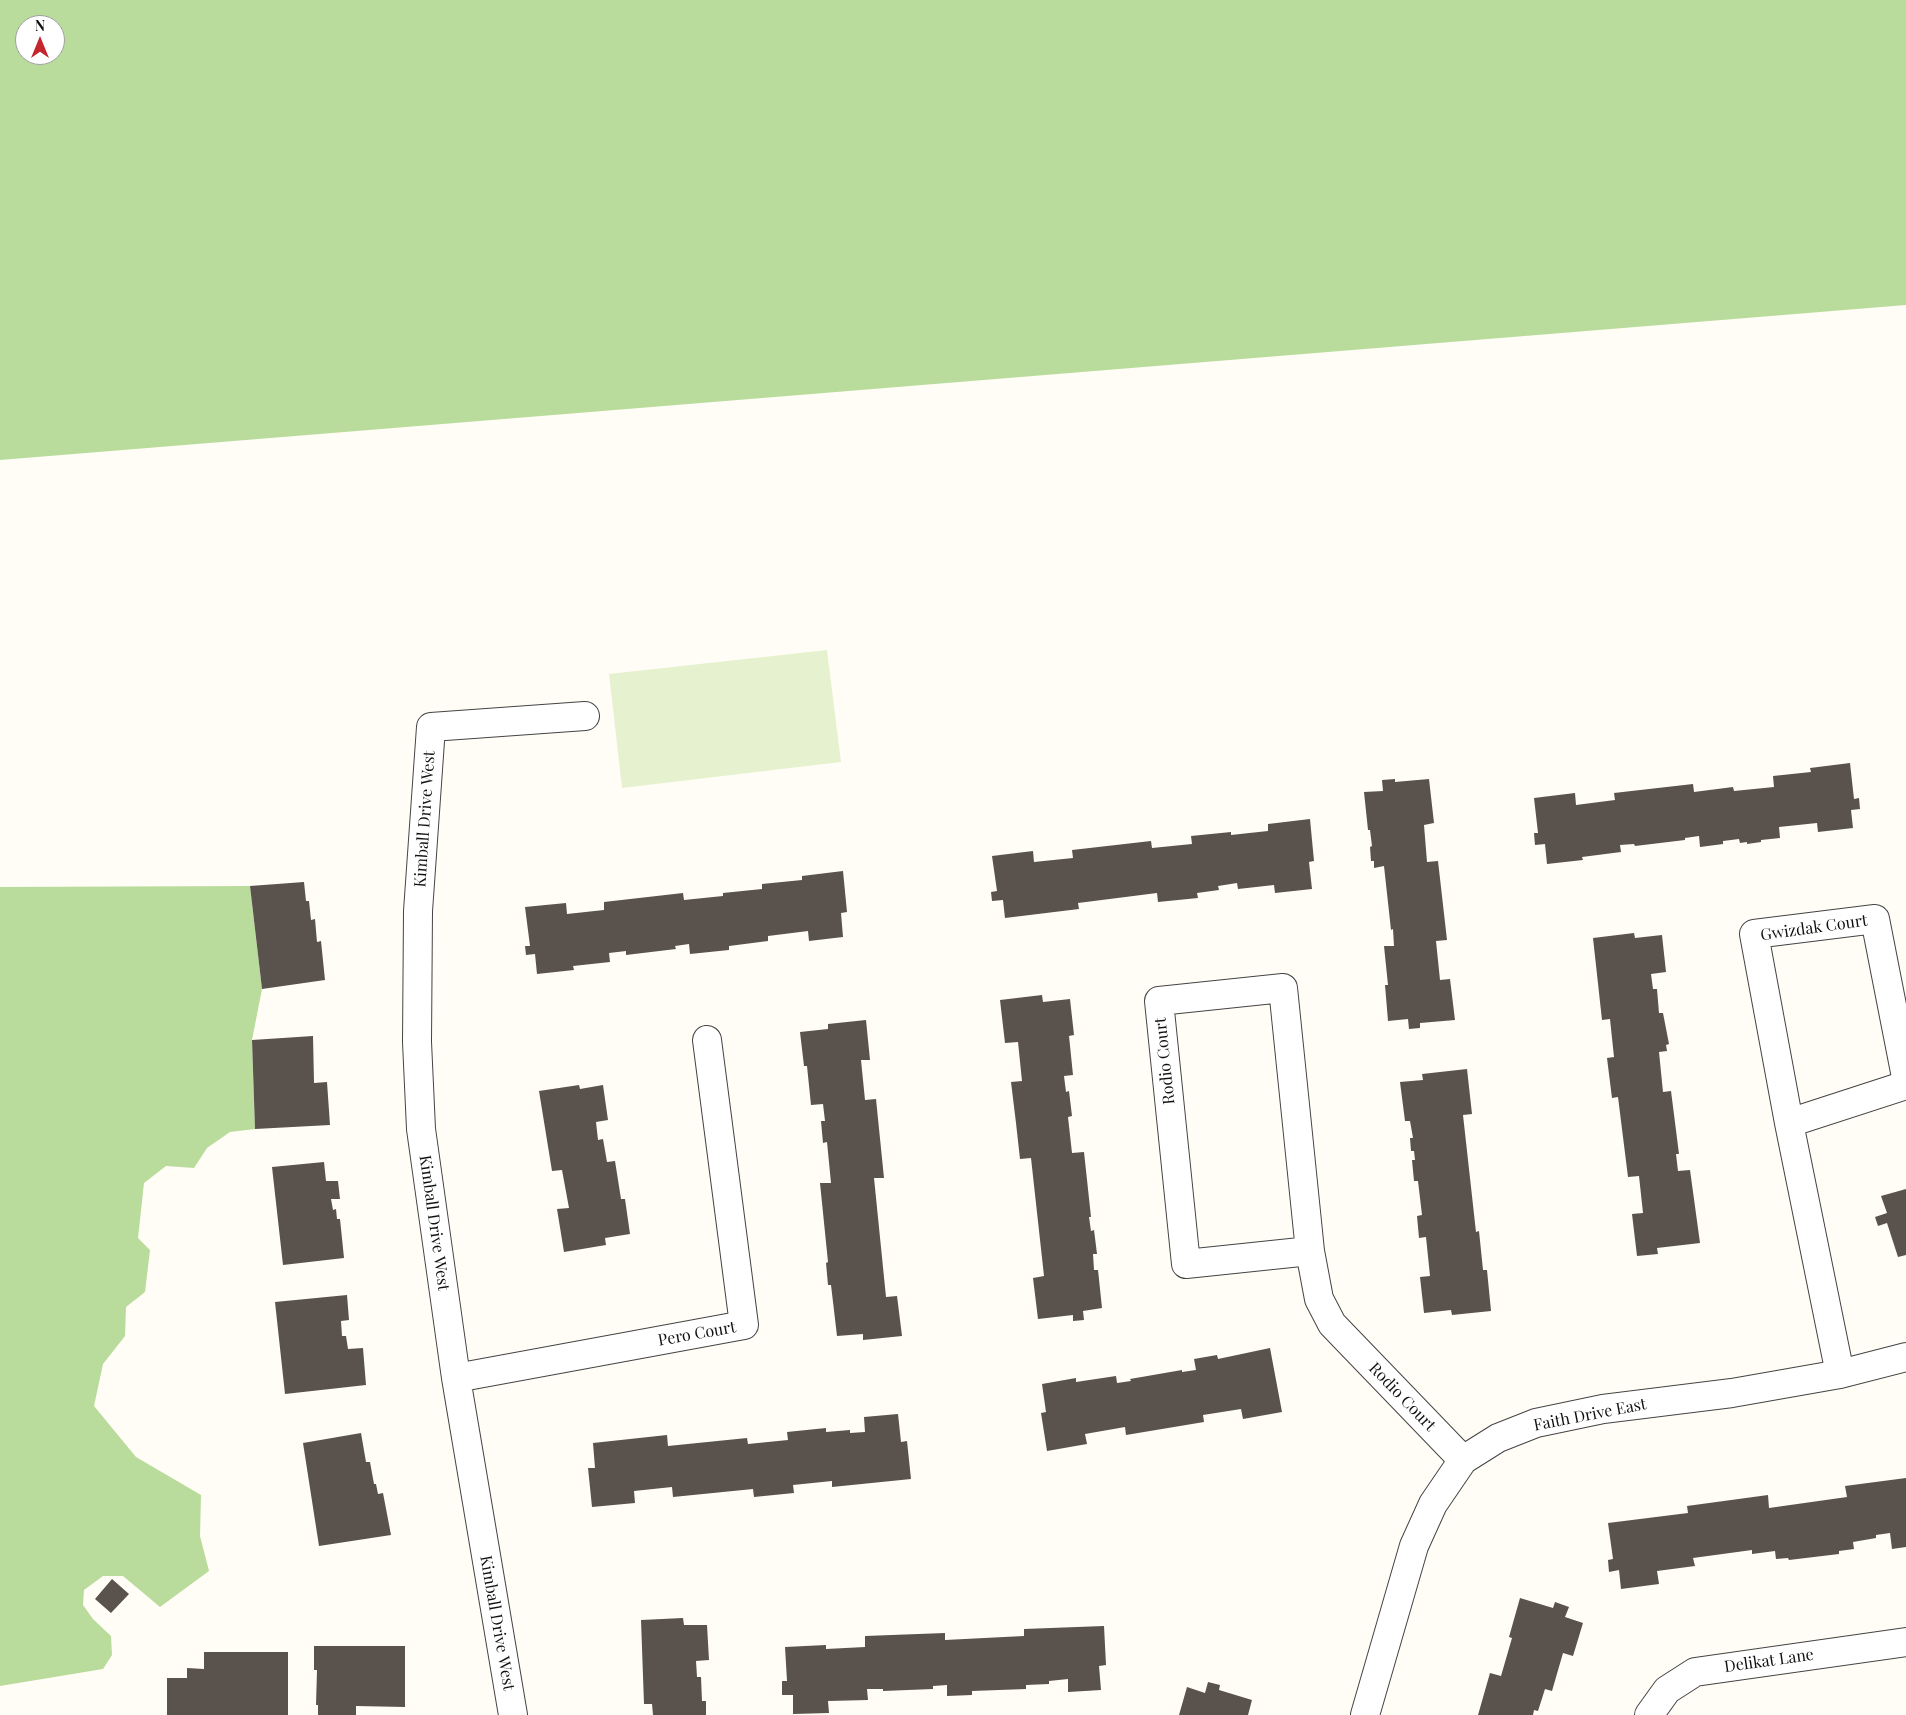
<!DOCTYPE html>
<html>
<head>
<meta charset="utf-8">
<style>
	body { margin:0 }
	#map { position:relative; width:1906px; height:1715px; overflow:hidden; background:#fffdf5; font-family:"Playfair Display",serif }
	canvas { display:block }
	.north { position:absolute; left:15px; top:15px; width:50px; height:50px; box-sizing:border-box; background:#fff; border:1px solid #a0a0a0; border-radius:50%; rotate:0deg; font-size:14px; font-weight:700; line-height:20px; text-align:center; color:#111 }
	.north::after { content:''; display:block; margin:auto; width:18px; height:22px; background:#c4262e; clip-path:polygon(50% 0,100% 100%,50% 72%,0 100%) }
</style>
</head>
<body>
<div id="map">
<canvas width="1906" height="1715"></canvas>
<div class="north">N</div>
</div>
<script>
const g = document.querySelector('canvas').getContext('2d');
g.lineJoin = 'round';
function fill(path, color) { g.fillStyle = color; g.fill(path, 'evenodd'); }
const toPath = rows => new Path2D(rows.map(r => 'M' + r).join(''));
function strokePath(path, color, width, dash) { g.strokeStyle = color; g.lineWidth = width; g.lineCap = dash ? 'butt' : 'round'; g.setLineDash(dash || []); g.stroke(path); }
function write(font, color, halo, rows, align = 'center') {
  g.font = font + ' "Playfair Display",serif'; g.lineWidth = 5; g.setLineDash([]); g.textBaseline = 'middle'; g.strokeStyle = halo; g.fillStyle = color; for (const [text, x, y, turn = 0] of rows) {
    g.save(); g.translate(x, y); g.rotate((+turn || 0) * Math.PI / 180); g.textAlign = isNaN(turn) ? turn : align; if (halo) g.strokeText(text, 0, 0); g.fillText(text, 0, 0); g.restore();
  }
}
fill(toPath([
	[0,0,1906,0,1906,305,0,460],
	[25,25,55,25,55,55,25,55],
	[250,886,262,989,252,1040,255,1129,230,1132,207,1148,194,1168,166,1166,144,1183,138,1238,150,1250,145,1292,126,1307,125,1336,103,1364,94,1406,136,1457,201,1495,200,1536,209,1571,160,1607,123,1576,103,1576,84,1590,83,1605,93,1619,111,1636,112,1655,103,1669,0,1686,0,887]
]), '#b9dc9c');
fill(toPath([
	[827,650,841,762,622,788,609,674]
]), '#e6f2cf');
fill(toPath([
	[1850,763,1854,799,1859,798,1860,809,1851,810,1853,828,1818,832,1817,823,1779,827,1780,838,1761,840,1761,842,1747,844,1747,842,1740,843,1739,839,1723,841,1723,844,1700,847,1699,836,1685,838,1685,840,1635,846,1634,844,1620,845,1621,852,1582,857,1583,860,1547,864,1545,844,1535,845,1534,833,1538,833,1534,798,1575,793,1576,805,1615,800,1614,793,1693,784,1694,792,1733,787,1734,791,1774,787,1773,776,1811,772,1810,768],
	[1395,779,1395,782,1429,779,1434,823,1424,825,1427,862,1438,861,1447,940,1436,941,1440,980,1450,979,1455,1020,1420,1023,1420,1028,1409,1029,1408,1019,1388,1021,1385,985,1388,985,1384,946,1394,946,1393,929,1391,930,1384,866,1374,868,1374,861,1371,861,1370,847,1372,846,1370,830,1368,830,1364,792,1383,791,1382,780],
	[1310,819,1314,861,1309,862,1312,889,1275,893,1274,885,1238,889,1237,883,1218,886,1219,890,1197,893,1198,898,1158,902,1157,893,1078,903,1079,909,1005,918,1003,900,992,901,991,892,997,891,992,856,1033,851,1034,862,1073,858,1072,850,1151,841,1152,848,1192,844,1191,836,1231,832,1231,835,1268,831,1268,824],
	[843,871,847,912,841,913,843,937,809,941,808,931,768,936,768,941,729,946,729,950,690,954,689,944,675,946,676,949,626,955,626,951,609,953,610,962,573,966,574,970,537,974,535,954,526,955,525,946,530,946,525,907,566,903,567,914,604,910,604,902,683,893,684,900,723,896,723,893,762,889,762,884,802,880,802,876],
	[304,882,306,901,309,901,311,920,315,919,317,942,321,941,325,980,262,989,250,886],
	[1634,933,1635,938,1662,935,1666,972,1651,974,1653,989,1657,989,1659,1013,1663,1013,1669,1044,1666,1045,1667,1051,1659,1052,1663,1092,1671,1091,1679,1154,1676,1154,1678,1171,1690,1170,1700,1243,1657,1248,1658,1254,1637,1256,1632,1214,1643,1213,1639,1176,1628,1177,1618,1097,1612,1098,1607,1058,1614,1057,1610,1019,1602,1020,1593,938],
	[1042,995,1043,1002,1070,999,1074,1035,1069,1036,1073,1075,1064,1076,1066,1092,1069,1091,1072,1116,1068,1117,1072,1153,1084,1152,1091,1217,1089,1217,1091,1231,1094,1230,1097,1254,1093,1254,1094,1270,1098,1270,1102,1308,1083,1311,1084,1320,1073,1321,1073,1315,1038,1319,1033,1278,1044,1276,1031,1158,1020,1159,1016,1123,1011,1082,1022,1081,1018,1042,1005,1043,1000,1000],
	[866,1020,870,1060,861,1060,865,1100,876,1099,884,1178,874,1178,886,1297,897,1296,902,1336,863,1340,863,1334,837,1336,831,1285,828,1285,826,1263,828,1262,820,1183,831,1183,827,1142,823,1143,821,1121,825,1121,823,1104,811,1105,807,1066,804,1066,800,1032,828,1029,828,1024],
	[313,1036,314,1083,327,1082,330,1125,255,1129,252,1040],
	[1467,1069,1472,1114,1463,1115,1476,1232,1479,1231,1483,1270,1487,1270,1491,1311,1452,1315,1451,1310,1424,1313,1420,1277,1430,1276,1426,1237,1419,1238,1417,1216,1422,1215,1418,1181,1414,1181,1412,1160,1415,1160,1414,1151,1411,1151,1410,1138,1413,1138,1410,1121,1405,1121,1400,1082,1423,1080,1422,1074],
	[579,1085,580,1089,603,1085,608,1120,596,1122,598,1140,603,1139,607,1162,615,1161,621,1199,625,1199,630,1234,605,1238,606,1245,564,1252,557,1209,569,1208,562,1170,552,1171,539,1091],
	[324,1162,326,1181,338,1181,340,1199,331,1199,333,1210,336,1209,337,1219,340,1219,344,1258,283,1265,272,1167],
	[1906,1189,1906,1255,1898,1257,1887,1223,1878,1226,1875,1217,1887,1213,1881,1196],
	[347,1295,349,1320,341,1321,342,1336,346,1336,348,1349,363,1348,366,1385,285,1394,275,1302],
	[1270,1348,1282,1412,1243,1419,1241,1409,1203,1415,1204,1422,1126,1435,1125,1427,1085,1434,1087,1444,1047,1451,1041,1413,1046,1412,1042,1384,1076,1378,1076,1382,1116,1376,1117,1383,1131,1381,1130,1379,1182,1370,1182,1372,1196,1370,1194,1359,1217,1355,1218,1359],
	[898,1414,901,1442,907,1441,911,1479,832,1487,832,1481,793,1485,794,1493,754,1497,753,1489,673,1497,672,1487,634,1491,635,1503,592,1507,588,1468,595,1468,593,1443,667,1435,668,1446,747,1438,748,1444,788,1440,787,1432,826,1428,826,1432,850,1430,850,1433,865,1432,864,1417],
	[361,1433,366,1462,370,1462,374,1484,376,1484,378,1494,383,1493,391,1535,319,1546,303,1443],
	[1906,1478,1906,1547,1892,1549,1890,1533,1876,1535,1876,1538,1853,1542,1854,1549,1839,1551,1839,1554,1789,1560,1788,1558,1776,1559,1775,1551,1752,1554,1752,1550,1693,1558,1695,1566,1657,1571,1659,1584,1621,1589,1619,1570,1609,1572,1608,1560,1613,1559,1608,1523,1688,1513,1687,1506,1768,1495,1769,1508,1847,1497,1845,1486],
	[112,1579,129,1594,111,1613,95,1599],
	[1520,1598,1553,1608,1555,1602,1569,1607,1565,1617,1583,1623,1573,1656,1563,1653,1552,1691,1545,1689,1538,1711,1534,1710,1533,1715,1478,1715,1490,1673,1501,1676,1512,1638,1509,1637],
	[683,1618,684,1625,707,1625,709,1660,696,1661,697,1677,701,1677,702,1701,706,1701,706,1715,653,1715,652,1704,644,1704,641,1620],
	[1104,1626,1106,1665,1099,1666,1101,1690,1068,1692,1068,1679,1049,1681,1049,1684,1026,1685,1026,1689,972,1691,972,1695,947,1696,947,1685,933,1686,933,1689,883,1691,883,1689,867,1689,868,1700,828,1701,829,1713,793,1714,793,1695,782,1695,782,1681,787,1681,785,1647,826,1645,826,1649,865,1647,865,1636,945,1633,945,1640,1024,1636,1024,1629],
	[314,1646,405,1646,405,1707,356,1706,356,1715,318,1715,318,1705,316,1705,317,1670,314,1670],
	[204,1652,288,1652,288,1715,167,1715,167,1678,187,1678,187,1668,204,1669],
	[1208,1682,1220,1685,1219,1690,1252,1700,1248,1715,1179,1715,1187,1687,1205,1693]
]), '#5a524d');
const street = toPath([
	[1789,1123,1906,1085],
	[1310,1251,1283,988,1159,1001,1186,1264,1310,1251,1319,1299,1332,1324,1463,1460],
	[1840,1374,1789,1123,1754,934,1875,919,1906,1077],
	[456,1378,744,1325,707,1040],
	[513,1715,456,1378,421,1129,417,1042,418,911,431,727,585,716],
	[1365,1715,1414,1546,1433,1504,1463,1460,1498,1438,1536,1423,1603,1409,1732,1393,1840,1374,1906,1357],
	[1649,1715,1667,1690,1695,1672,1906,1642]
]);
strokePath(street, '#444', 30);
strokePath(street, '#fff', 28);
write('16px', '#111', '#fff', [
	["Kimball Drive West",425,819,-86],
	["Gwizdak Court",1814,928,-8],
	["Rodio Court",1165,1061,-96],
	["Kimball Drive West",434,1223,82],
	["Pero Court",697,1334,-10],
	["Rodio Court",1402,1397,46],
	["Faith Drive East",1590,1415,-11],
	["Kimball Drive West",497,1623,80],
	["Delikat Lane",1769,1661,-8]
]);
</script>
</body>
</html>
